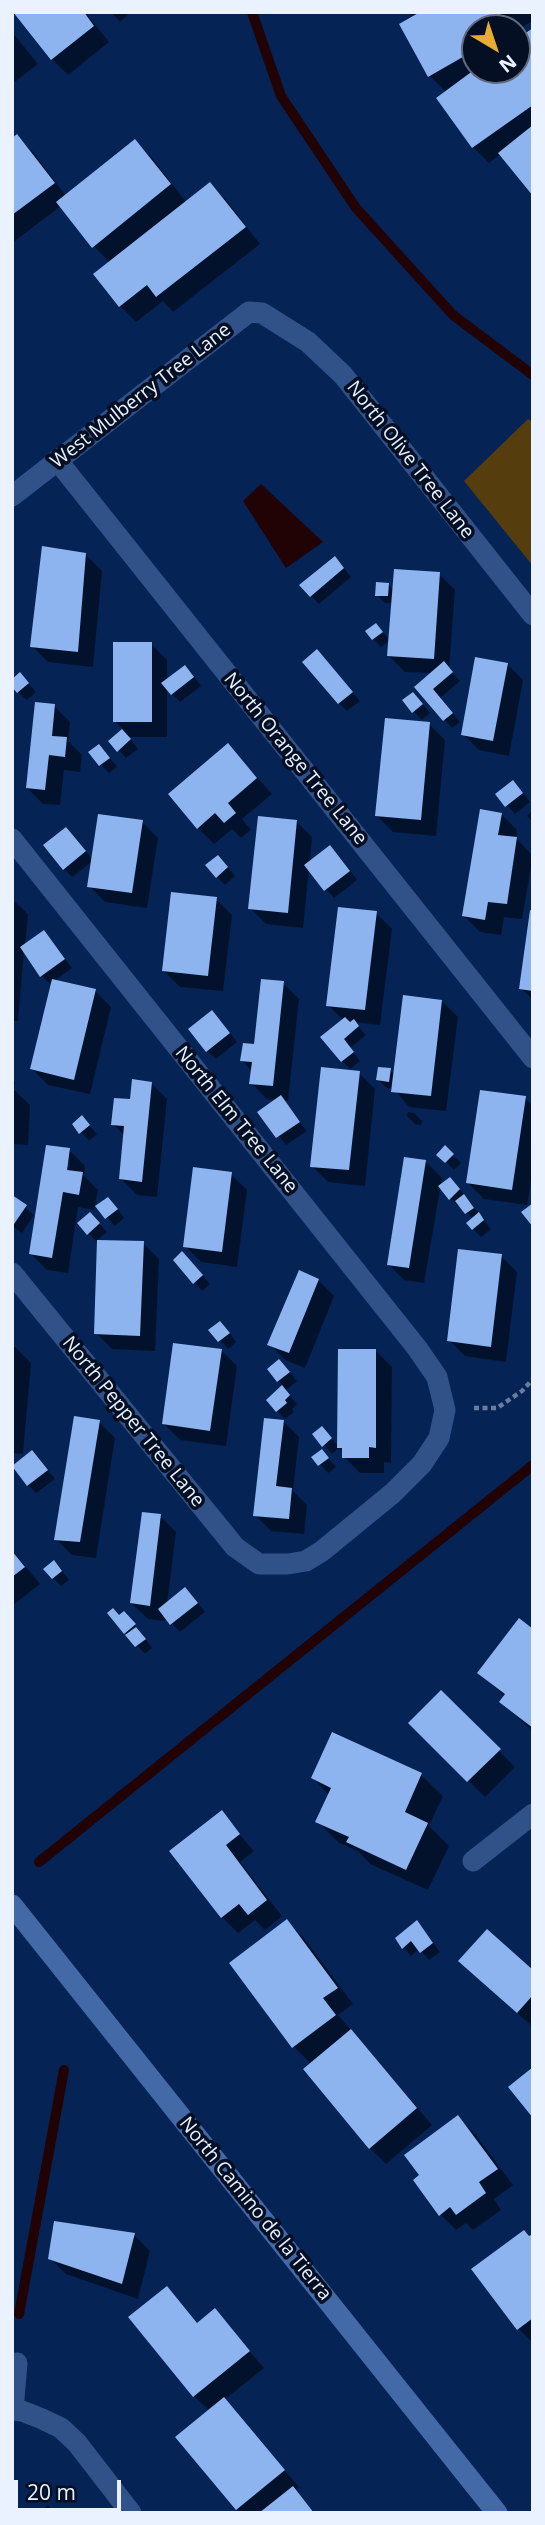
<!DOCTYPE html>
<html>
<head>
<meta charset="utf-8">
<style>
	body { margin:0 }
	#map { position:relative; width:545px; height:2525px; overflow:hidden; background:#052355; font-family:"Open Sans",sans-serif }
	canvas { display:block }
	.frame { position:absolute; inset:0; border:14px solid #eaf2ff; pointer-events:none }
	.north { position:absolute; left:461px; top:14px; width:70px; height:70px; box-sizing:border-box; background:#040f24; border:2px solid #606a7c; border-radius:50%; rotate:141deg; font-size:19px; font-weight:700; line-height:28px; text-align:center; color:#eaf2ff }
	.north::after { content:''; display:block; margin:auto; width:24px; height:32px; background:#e8ab37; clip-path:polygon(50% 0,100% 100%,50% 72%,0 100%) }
	.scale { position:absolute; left:14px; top:2480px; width:107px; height:32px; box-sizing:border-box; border:4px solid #eaf2ff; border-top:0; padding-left:9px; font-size:21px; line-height:24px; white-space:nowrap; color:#eaf2ff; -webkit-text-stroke:5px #040f24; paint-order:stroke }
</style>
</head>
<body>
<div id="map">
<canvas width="545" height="2525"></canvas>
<div class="frame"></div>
<div class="north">N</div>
<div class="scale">20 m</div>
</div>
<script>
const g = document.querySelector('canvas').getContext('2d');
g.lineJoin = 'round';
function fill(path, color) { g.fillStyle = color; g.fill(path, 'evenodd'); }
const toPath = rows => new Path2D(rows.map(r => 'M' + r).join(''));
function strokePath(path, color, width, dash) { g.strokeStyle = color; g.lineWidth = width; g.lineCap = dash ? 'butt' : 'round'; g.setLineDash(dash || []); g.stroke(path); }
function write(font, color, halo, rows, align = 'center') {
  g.font = font + ' "Open Sans",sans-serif'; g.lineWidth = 7; g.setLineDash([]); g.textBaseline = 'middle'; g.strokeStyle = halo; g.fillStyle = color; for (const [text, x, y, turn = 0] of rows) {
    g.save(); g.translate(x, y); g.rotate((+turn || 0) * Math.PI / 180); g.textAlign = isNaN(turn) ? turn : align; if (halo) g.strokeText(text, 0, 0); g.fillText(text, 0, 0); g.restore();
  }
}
fill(toPath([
	[528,419,533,422,533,566,464,481]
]), '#563d0e');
fill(toPath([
	[261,484,323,542,286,568,243,501]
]), '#210305');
fill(toPath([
	[15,12,85,12,109,42,68,75,52,59],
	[111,12,131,12,120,22],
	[409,12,533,12,533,21,517,30,517,28,475,28,475,70,517,70,517,42,533,30,533,193,501,154,489,163,473,147,438,98,446,92,430,76,414,17],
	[12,32,38,64,12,84],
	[17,137,33,152,66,196,135,141,151,157,187,203,210,185,226,200,260,244,173,312,163,301,136,322,120,306,110,263,94,246,61,206,12,243,12,140],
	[86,555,102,571,93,667,48,662,32,646],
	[343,567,351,577,319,604,311,596],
	[439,574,455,590,449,669,460,681,440,698,460,722,452,728,416,687,432,673,405,672,389,656,393,603,385,603,377,595,388,584,394,591],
	[376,625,390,640,381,647,373,638],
	[151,644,167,660,167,681,193,675,201,686,180,702,167,688,167,737,129,737,138,749,126,758,110,741,123,730,115,721],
	[325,660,360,701,347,711,339,703],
	[507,664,523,680,509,756,479,750,463,734],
	[28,683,36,692,27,700,18,692],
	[421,702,430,713,422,720,414,712],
	[54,706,70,722,68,741,82,755,80,772,64,770,60,805,43,804,27,788],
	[429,724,445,740,436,836,393,832,377,816],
	[228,745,272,794,242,819,251,830,241,838,232,829,214,844,198,828],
	[90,753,107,754,117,767,109,773],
	[521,790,530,802,515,814,498,794],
	[533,809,533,822,527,816],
	[501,814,517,830,516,838,532,855,531,866,533,865,533,870,531,867,522,919,504,917,501,935,480,932,464,916],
	[296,821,312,837,310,862,338,855,357,880,334,898,309,869,303,928,266,924,250,908],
	[142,822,158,838,147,908,105,902,89,886,93,861,72,877,64,869,74,837,93,860],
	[226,865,235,876,225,885,217,877],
	[12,899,28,914,25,945,44,932,72,968,54,981,95,991,111,1007,90,1094,48,1085,32,1069,53,981,50,984,42,976,24,950,18,1021,12,1021],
	[216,899,232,915,223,991,180,987,164,971],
	[376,913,392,929,380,1025,354,1022,366,1035,350,1048,360,1061,350,1069,342,1061,343,1020,328,1005],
	[533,913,533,1000,521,988],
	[283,983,299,999,288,1101,284,1101,307,1131,286,1145,260,1112,276,1100,267,1099,251,1083,252,1071,242,1060,256,1046],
	[442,1001,458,1017,446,1111,409,1107,394,1089,387,1088,378,1080,390,1070,395,1075],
	[220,1020,237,1042,216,1059,207,1050],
	[359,1073,375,1089,365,1186,328,1182,312,1166],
	[12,1079,15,1082,14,1090,30,1105,28,1145,12,1144,12,1150],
	[151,1083,167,1099,157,1197,137,1195,121,1179,125,1136,113,1124,131,1101],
	[525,1098,533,1106,533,1169,527,1205,484,1199,468,1183],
	[408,1112,414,1113,422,1121,421,1125,415,1124,407,1116],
	[82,1118,97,1134,89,1141,74,1124],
	[445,1148,461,1163,454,1170,439,1155],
	[69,1150,85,1166,84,1176,98,1190,94,1210,78,1207,68,1273,47,1270,31,1254],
	[66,1161,70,1161,67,1179],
	[426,1162,442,1178,424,1283,404,1280,388,1264],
	[231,1174,247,1190,237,1267,201,1262,185,1246],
	[458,1187,491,1229,481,1237,473,1229,473,1219,460,1205,458,1206,450,1198],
	[12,1197,34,1215,22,1233,12,1226],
	[116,1207,124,1218,115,1226,107,1217],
	[98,1222,107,1232,96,1241,88,1233],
	[143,1243,159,1259,155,1351,112,1349,96,1333],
	[501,1256,517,1272,506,1362,465,1356,449,1340],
	[175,1260,190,1261,210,1284,202,1291],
	[318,1280,334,1296,305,1368,285,1360,270,1344],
	[211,1330,228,1331,236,1342,228,1349],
	[12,1347,15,1347,31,1363,23,1454,12,1453],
	[221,1350,237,1366,226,1446,180,1440,164,1424],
	[376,1351,392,1367,391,1463,384,1462,384,1473,360,1473,344,1457,344,1453,339,1448,332,1454,324,1445,330,1437,339,1447],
	[269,1369,287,1369,297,1381,285,1391,297,1404,292,1409,294,1412,285,1419,268,1400,283,1386],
	[283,1421,299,1437,293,1491,307,1505,304,1534,271,1531,255,1515],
	[99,1422,115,1438,96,1558,72,1555,56,1539],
	[322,1451,336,1467,328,1473,314,1457],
	[32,1452,55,1479,36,1493,28,1485],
	[160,1516,176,1532,167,1604,193,1597,205,1612,180,1632,166,1617,165,1621,148,1619,131,1603],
	[12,1550,40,1584,12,1606],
	[62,1571,69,1580,61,1586,53,1578],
	[120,1617,132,1621,152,1648,145,1654,125,1632],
	[533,1632,533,1731,501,1702,505,1697,479,1672],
	[441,1692,515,1767,485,1797,410,1723],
	[333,1735,421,1775,443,1796,429,1826,449,1846,428,1890,370,1864,358,1851,339,1843,317,1821,329,1795,313,1778],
	[221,1813,254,1851,240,1862,282,1916,265,1930,255,1920,238,1933,222,1917,171,1851],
	[287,1922,303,1937,353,2004,338,2015,432,2125,386,2164,370,2148,311,2064,294,2047],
	[417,1922,440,1952,429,1960,419,1949,411,1956,397,1939],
	[533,1973,533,2027,477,1977],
	[458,2117,474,2133,513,2185,494,2199,501,2210,473,2230,466,2223,456,2230,440,2214],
	[134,2235,150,2251,138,2299,66,2274,50,2258],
	[533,2236,533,2343,519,2329,473,2270],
	[167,2288,198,2324,214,2311,264,2368,224,2400,299,2487,295,2491,315,2513,241,2513,178,2437,210,2411,194,2396],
	[48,2505,55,2513,38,2513]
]), '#0007');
strokePath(toPath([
	[252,12,281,96,356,208,453,315,533,375],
	[39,1862,533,1465],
	[19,2314,64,2070]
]), '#210305', 10);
fill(toPath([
	[13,12,84,12,94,26,51,60],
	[420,12,505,12,488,21,492,28,475,28,475,50,428,77,399,24],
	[533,28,533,105,472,148,436,98,474,70,517,70,517,39],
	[533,125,533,196,498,153],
	[17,134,55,183,12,215,12,138],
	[135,139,171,184,92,248,56,202],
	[210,182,246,227,156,297,147,285,119,307,93,274],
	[42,546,86,553,78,652,30,647],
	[335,556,344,568,310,597,299,585],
	[394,569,440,572,434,659,387,656],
	[376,582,389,583,388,596,375,596],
	[376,623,383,632,372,640,365,631],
	[113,642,152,642,152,722,113,722],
	[317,649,353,692,338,704,302,662],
	[475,657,508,663,493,741,461,735],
	[444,661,453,672,433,689,453,713,443,721,414,687],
	[185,665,194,677,171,695,161,683],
	[20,672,29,683,17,693,12,687,12,679],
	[413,692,423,704,412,713,402,700],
	[35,702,55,704,52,736,67,737,65,757,49,755,45,790,26,788],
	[385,718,430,722,421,820,375,816],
	[122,729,131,739,117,752,108,741],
	[228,743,257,778,228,803,236,813,224,823,215,813,197,829,168,794],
	[99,744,110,758,99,766,88,752],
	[513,780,523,793,505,807,495,794],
	[480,809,502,813,498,835,517,837,507,904,488,902,485,920,462,916],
	[98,814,143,820,132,893,87,887],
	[258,816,297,820,288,913,248,909],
	[66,827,86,851,63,870,43,845],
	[330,845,350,871,324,891,304,865],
	[218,855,228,867,216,878,205,865],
	[171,892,217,897,208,976,162,971],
	[338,907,377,911,365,1010,326,1006],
	[530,910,533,911,533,991,519,989],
	[44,930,65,959,40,977,20,947],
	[52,979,96,989,74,1080,30,1069],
	[261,979,284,981,273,1086,249,1084,252,1062,240,1061,243,1043,254,1044],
	[403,995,442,1000,431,1096,391,1092],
	[212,1010,230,1033,206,1052,188,1029],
	[345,1017,350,1022,354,1019,359,1026,344,1039,354,1052,341,1062,320,1037],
	[321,1067,360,1071,349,1170,310,1167],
	[378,1067,391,1068,389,1082,376,1080],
	[132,1079,152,1082,142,1182,119,1179,124,1126,111,1125,114,1098,130,1099],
	[480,1090,526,1096,512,1190,466,1183],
	[281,1095,300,1122,276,1138,257,1112],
	[82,1115,90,1125,79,1134,72,1124],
	[46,1145,70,1148,67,1170,83,1172,79,1195,63,1192,52,1258,29,1254],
	[445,1145,454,1154,445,1163,436,1155],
	[404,1157,426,1160,409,1268,387,1265],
	[193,1167,232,1172,222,1252,183,1247],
	[450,1177,460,1189,449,1200,438,1186],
	[464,1194,474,1208,465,1214,455,1201],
	[12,1195,27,1205,12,1227],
	[108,1197,118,1209,105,1219,95,1206],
	[533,1203,533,1227,521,1212],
	[90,1212,100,1223,87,1235,77,1223],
	[479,1212,484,1220,472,1230,466,1223],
	[97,1240,144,1241,140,1336,94,1334],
	[458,1249,502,1254,491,1347,447,1341],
	[182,1251,203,1275,193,1284,173,1260],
	[299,1270,319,1279,289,1353,267,1345],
	[220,1321,230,1333,218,1342,208,1330],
	[173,1343,222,1349,210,1431,162,1424],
	[338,1349,376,1349,376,1448,369,1447,369,1458,342,1458,342,1448,337,1448],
	[279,1359,290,1372,277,1382,267,1369],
	[282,1385,290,1395,285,1400,287,1403,276,1412,266,1400],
	[74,1416,100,1420,80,1542,54,1540],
	[264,1418,284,1420,276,1486,292,1488,289,1519,253,1516],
	[322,1426,332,1438,322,1447,312,1434],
	[322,1449,329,1458,318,1466,311,1457],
	[32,1450,48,1470,27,1486,12,1466],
	[142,1512,161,1514,150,1606,130,1603],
	[12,1551,25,1567,12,1577],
	[54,1560,62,1571,52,1579,43,1569],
	[185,1587,198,1603,170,1625,158,1609],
	[113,1608,119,1615,124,1611,136,1624,124,1634,107,1613],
	[519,1618,533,1629,533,1728,499,1702,505,1694,477,1673],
	[136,1627,146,1639,135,1647,125,1635],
	[441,1690,501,1749,467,1782,408,1723],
	[332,1732,422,1773,405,1812,428,1823,406,1870,346,1842,349,1837,315,1822,331,1788,311,1778],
	[222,1810,240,1834,226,1845,267,1900,248,1915,239,1904,221,1918,169,1851],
	[287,1919,338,1988,323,1998,336,2015,292,2048,229,1963],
	[417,1920,433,1943,420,1953,411,1941,402,1949,395,1938],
	[487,1929,533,1970,533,1995,517,2013,458,1961],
	[351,2029,417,2108,369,2149,303,2069],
	[533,2067,533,2118,508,2087],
	[458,2115,498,2169,479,2182,486,2193,456,2215,450,2207,439,2216,413,2180,419,2175,404,2155],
	[54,2221,135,2233,122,2284,48,2259],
	[524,2230,529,2236,533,2234,533,2318,517,2330,471,2269],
	[167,2286,197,2323,215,2308,250,2351,193,2397,128,2317],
	[224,2397,285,2470,236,2510,175,2437],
	[293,2486,314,2513,259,2513]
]), '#8eb4f0');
strokePath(toPath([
	[474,1408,497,1408,522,1391,533,1379]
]), '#677c9e', 4.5, [5, 3.5]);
strokePath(toPath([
	[57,460,533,1058],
	[12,496,249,312,262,313,308,342,343,375,533,615],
	[12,839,417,1348,437,1377,445,1410,439,1438,422,1464,393,1493,322,1551,306,1561,288,1564,259,1564,235,1547,12,1273],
	[473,1861,533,1814],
	[12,2410,22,2411,40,2418,61,2428,77,2443,131,2513],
	[13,2410,17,2363]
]), '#315288', 21);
strokePath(toPath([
	[12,1905,497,2513]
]), '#4369a7', 21);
write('19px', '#eaf2ff', '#040f24', [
	["West Mulberry Tree Lane",141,396,-38],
	["North Olive Tree Lane",410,460,52],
	["North Orange Tree Lane",295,759,51],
	["North Elm Tree Lane",236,1120,51],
	["North Pepper Tree Lane",133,1422,51],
	["North Camino de la Tierra",255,2209,51]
]);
</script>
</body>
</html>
